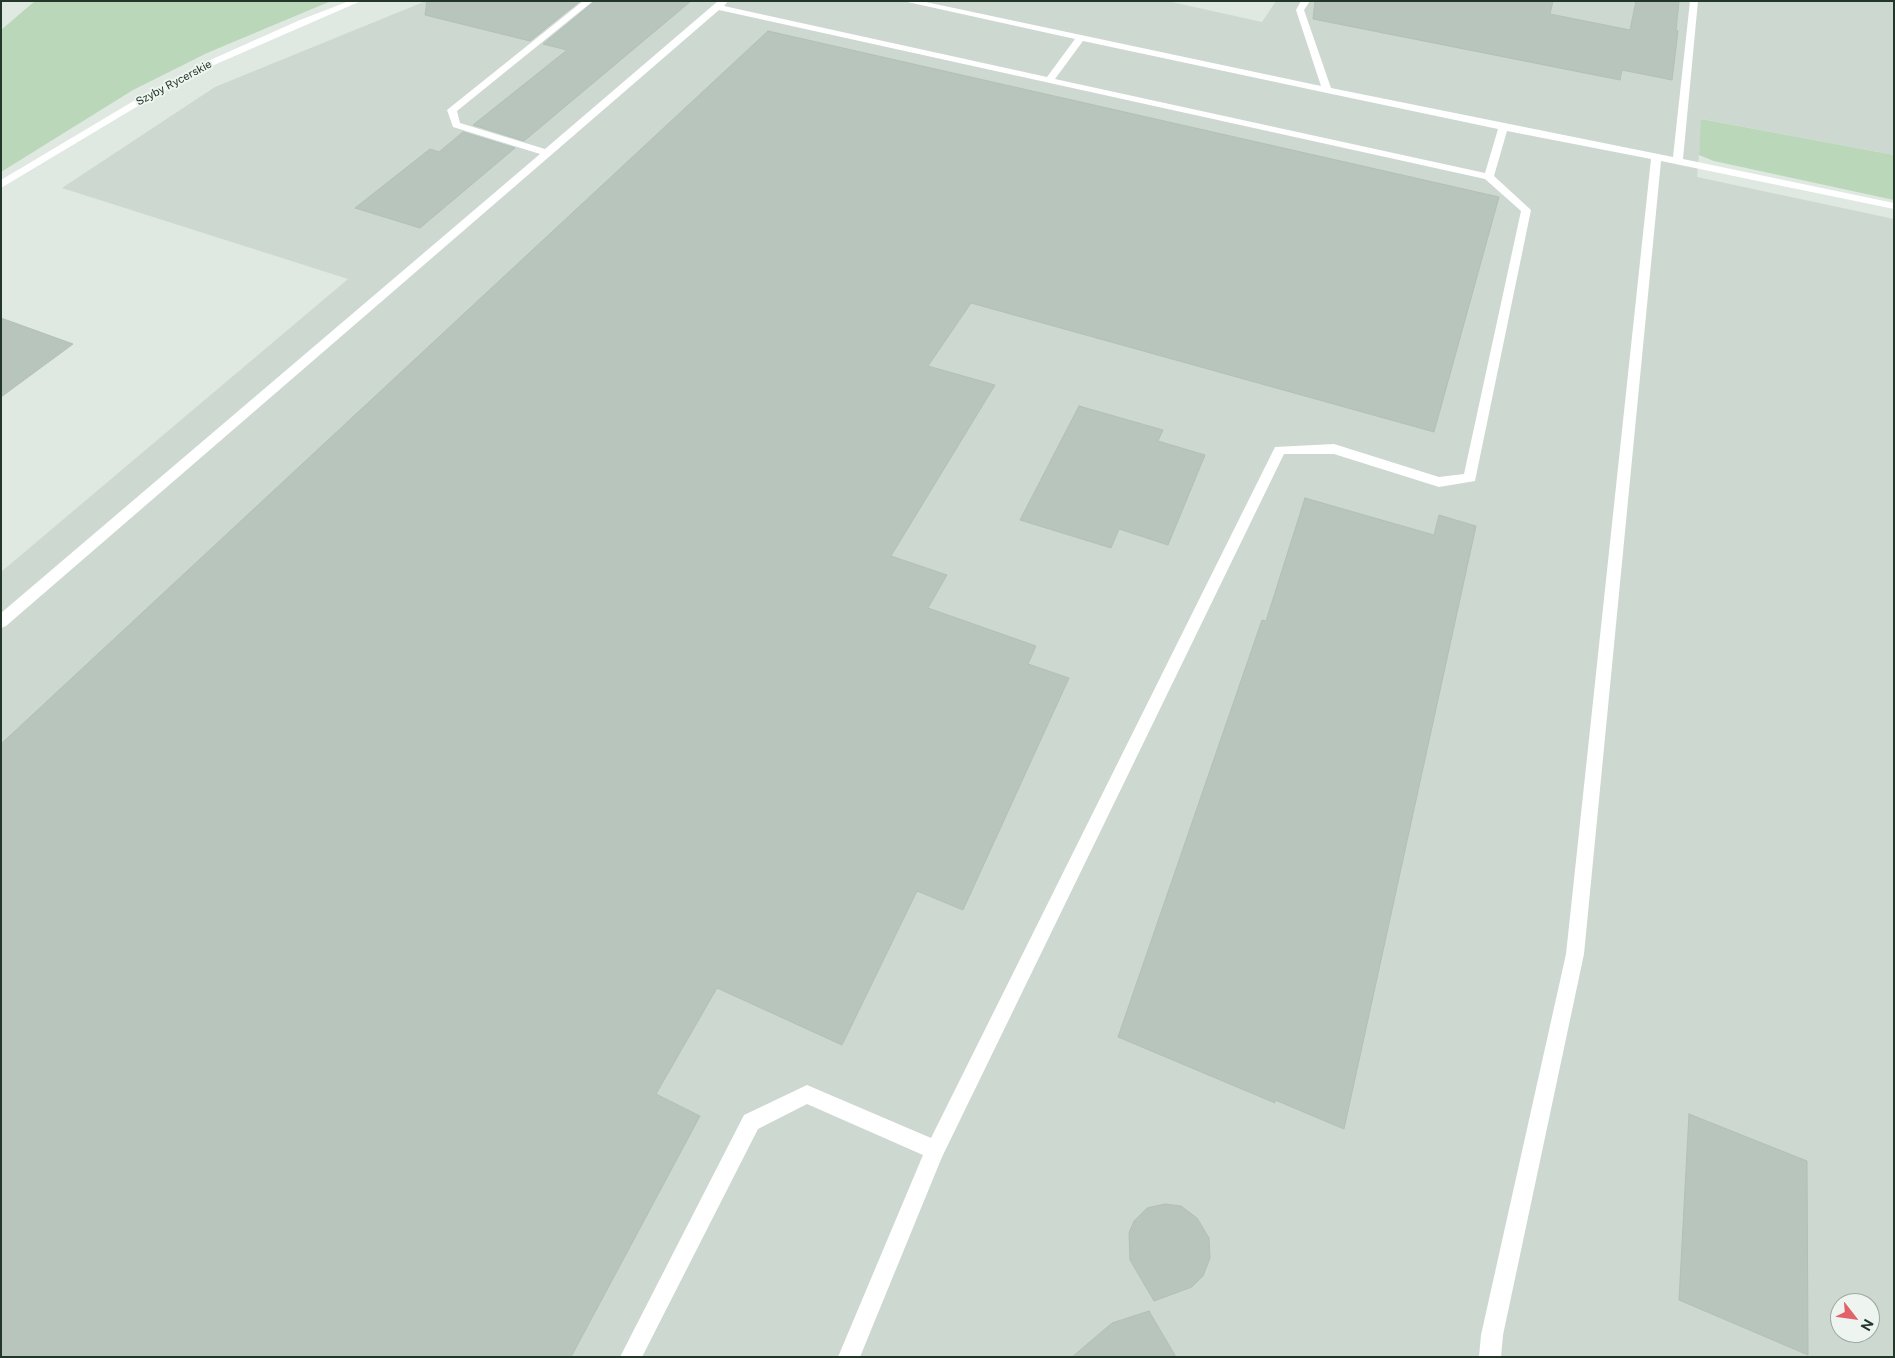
<!DOCTYPE html>
<html>
<head>
<meta charset="utf-8">
<style>
	body { margin:0 }
	#map { position:relative; width:1895px; height:1358px; overflow:hidden; background:#dfe8e1; font-family:"Public Sans",sans-serif }
	canvas { display:block }
	.frame { position:absolute; inset:0; border:2px solid #22362a; pointer-events:none }
	.north { position:absolute; left:1830px; top:1293px; width:50px; height:50px; box-sizing:border-box; background:#eef5f0; border:1px solid #9ca9a1; border-radius:50%; rotate:120deg; font-size:14px; font-weight:700; line-height:20px; text-align:center; color:#22362a }
	.north::after { content:''; display:block; margin:auto; width:18px; height:22px; background:#e26269; clip-path:polygon(50% 0,100% 100%,50% 72%,0 100%) }
</style>
</head>
<body>
<div id="map">
<canvas width="1895" height="1358"></canvas>
<div class="frame"></div>
<div class="north">N</div>
</div>
<script>
const g = document.querySelector('canvas').getContext('2d');
g.lineJoin = 'round';
function fill(path, color) { g.fillStyle = color; g.fill(path, 'evenodd'); }
const toPath = rows => new Path2D(rows.map(r => 'M' + r).join(''));
function strokePath(path, color, width, dash) { g.strokeStyle = color; g.lineWidth = width; g.lineCap = dash ? 'butt' : 'round'; g.setLineDash(dash || []); g.stroke(path); }
function write(font, color, halo, rows, align = 'center') {
  g.font = font + ' "Public Sans",sans-serif'; g.lineWidth = 4; g.setLineDash([]); g.textBaseline = 'middle'; g.strokeStyle = halo; g.fillStyle = color; for (const [text, x, y, turn = 0] of rows) {
    g.save(); g.translate(x, y); g.rotate((+turn || 0) * Math.PI / 180); g.textAlign = isNaN(turn) ? turn : align; if (halo) g.strokeText(text, 0, 0); g.fillText(text, 0, 0); g.restore();
  }
}
fill(toPath([
	[426,1,1167,1,1262,22,1276,1,1894,1,1894,155,1702,119,1697,177,1894,219,1894,1357,1,1357,1,572,348,279,62,188,215,87],
	[1840,1303,1870,1303,1870,1333,1840,1333]
]), '#cdd8d0');
fill(toPath([
	[35,1,331,1,207,53,133,90,1,172,1,30],
	[1701,119,1894,155,1894,200,1714,161,1699,155]
]), '#bad7b9');
const building = toPath([
	[427,1,580,1,530,41,425,15,427,1],
	[595,1,691,1,524,141,473,125,567,50,543,44,595,1],
	[1315,1,1553,1,1550,14,1630,30,1636,1,1679,1,1676,30,1678,31,1672,80,1622,70,1620,80,1313,19,1315,1],
	[768,31,1499,197,1434,432,971,303,928,366,995,385,891,556,947,575,928,608,1036,646,1028,664,1069,678,963,910,917,891,842,1045,717,988,656,1094,700,1116,571,1357,1,1357,1,744,768,31],
	[463,132,515,148,420,228,355,208,430,149,439,152,463,132],
	[1,318,73,344,1,397,1,318],
	[1079,406,1163,430,1158,441,1205,455,1168,545,1119,529,1111,548,1020,520,1079,406],
	[1305,498,1434,535,1439,515,1476,526,1344,1129,1275,1100,1275,1103,1118,1037,1262,620,1266,621,1305,498],
	[1689,1114,1807,1161,1808,1355,1679,1300,1689,1114],
	[1165,1204,1181,1206,1197,1218,1209,1238,1210,1258,1203,1276,1192,1287,1154,1301,1130,1260,1129,1233,1134,1221,1147,1208,1165,1204],
	[1149,1311,1176,1357,1072,1357,1112,1323,1149,1311]
]);
fill(building, '#b7c5bc');
strokePath(building, '#b2c1b6', 1);
fill(toPath([
	[583,1,593,1,457,111,460,123,545,149,718,1,728,1,724,6,1047,77,1075,39,903,1,921,1,1321,86,1296,10,1301,1,1310,1,1304,10,1331,88,1673,157,1690,1,1698,1,1683,159,1894,203,1894,209,1661,161,1584,954,1503,1335,1501,1357,1479,1357,1481,1335,1566,954,1651,159,1507,131,1494,176,1531,210,1475,481,1439,487,1334,454,1284,454,942,1157,860,1357,838,1357,923,1155,807,1104,758,1129,642,1357,620,1357,744,1115,807,1085,931,1138,1275,447,1334,444,1439,477,1464,474,1521,211,1485,179,719,10,6,626,1,628,1,613,540,154,453,127,447,110,583,1],
	[1083,41,1327,93,1498,129,1485,173,1055,79,1083,41]
]), '#fff');
fill(toPath([
	[349,1,361,1,214,65,153,97,1,188,1,180,147,93,208,61,300,20,349,1]
]), '#fff');
write('11px', '#22362a', '#eef5f0', [
	["Szyby Rycerskie",174,83,-28]
]);
</script>
</body>
</html>
